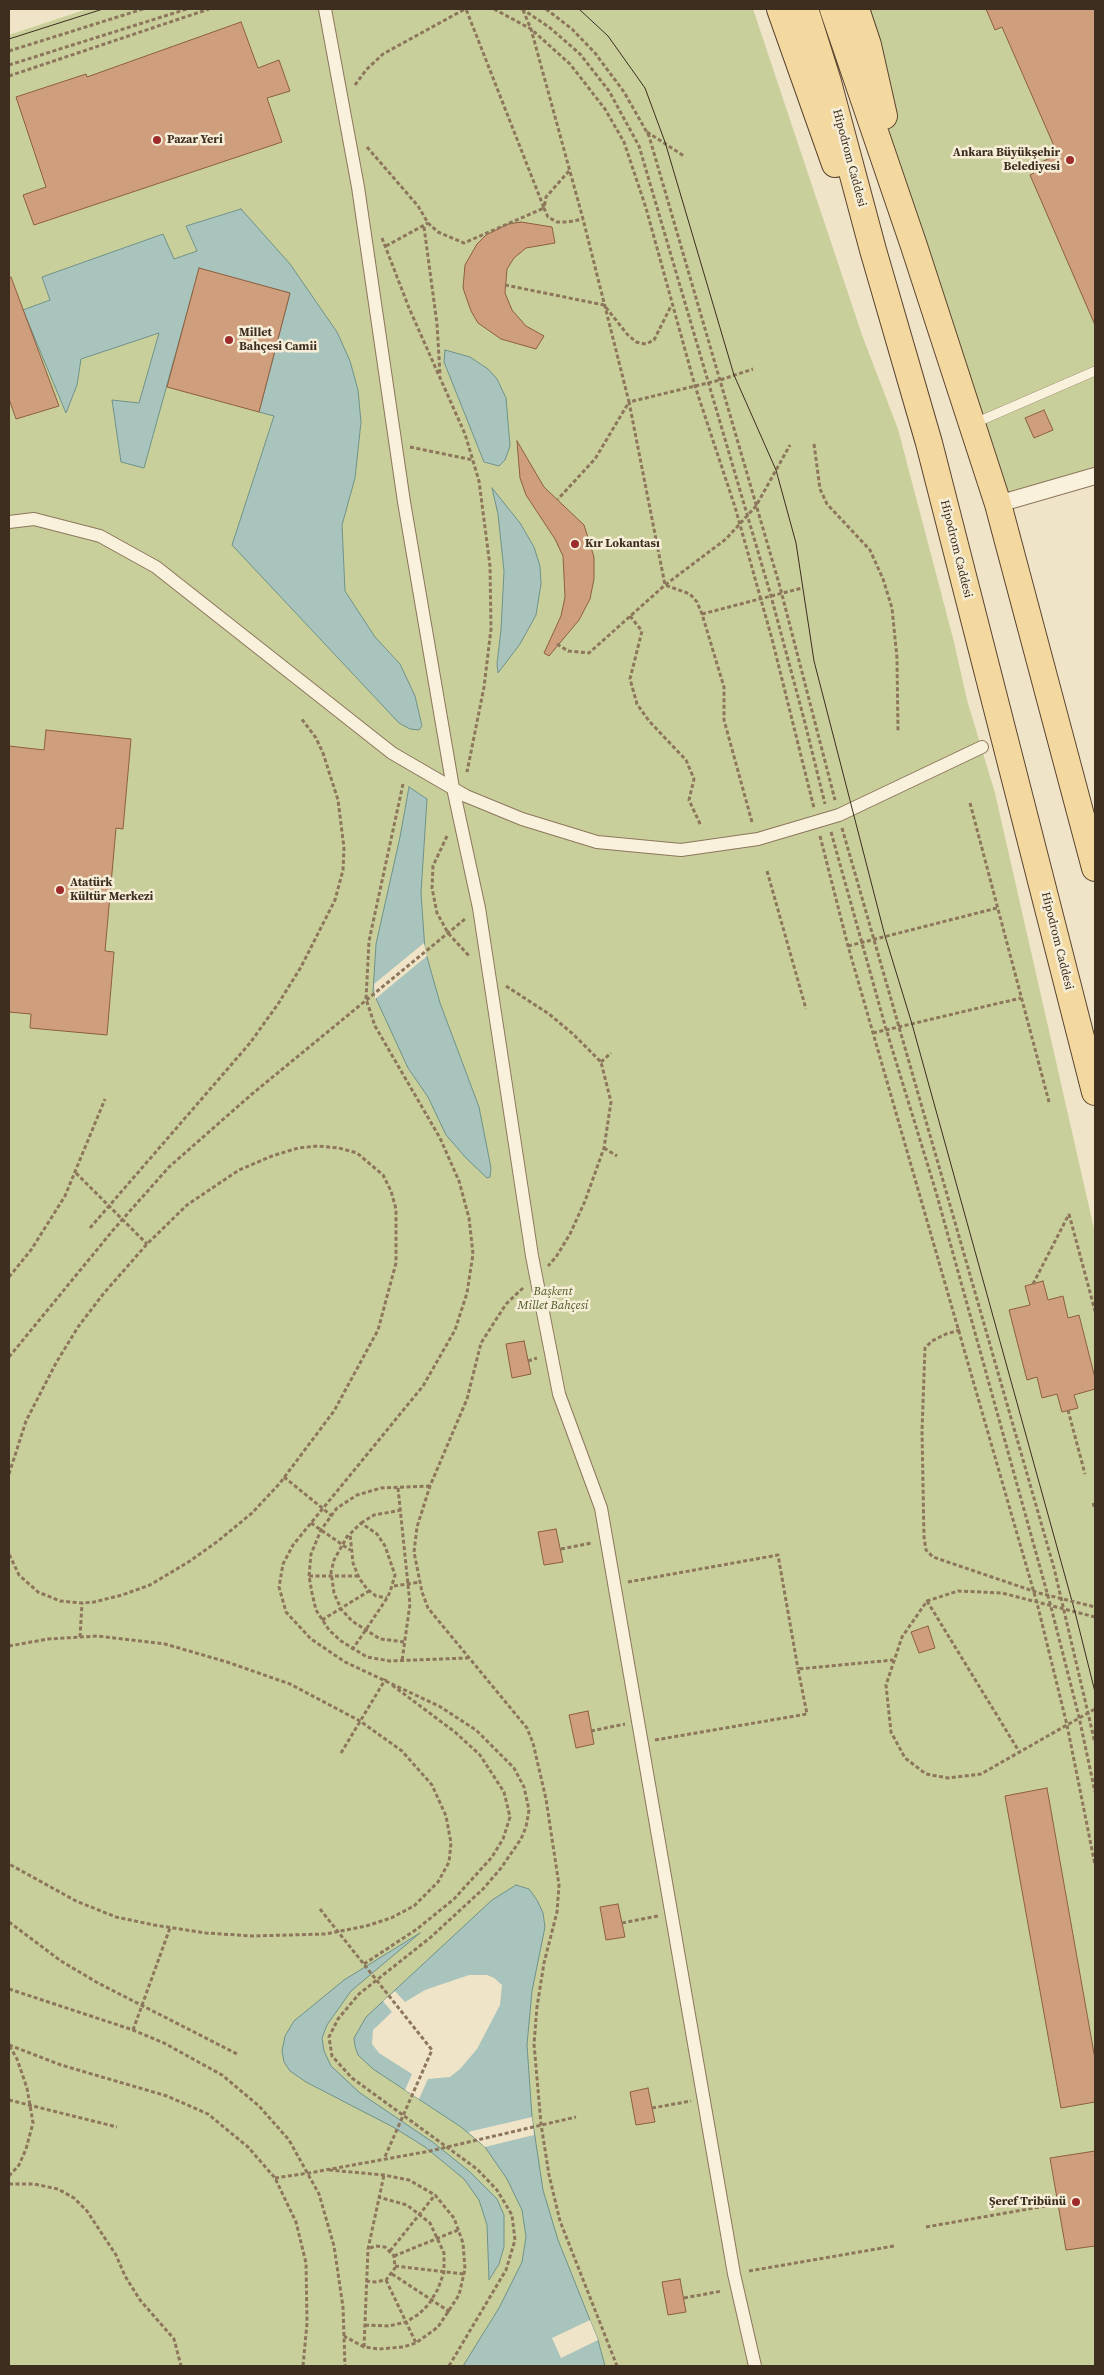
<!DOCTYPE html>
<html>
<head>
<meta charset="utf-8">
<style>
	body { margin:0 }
	#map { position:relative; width:1104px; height:2375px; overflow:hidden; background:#f0e4c8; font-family:"Source Serif 4",serif }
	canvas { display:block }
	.frame { position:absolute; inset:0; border:10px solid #3d2e20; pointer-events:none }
</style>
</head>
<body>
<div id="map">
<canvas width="1104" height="2375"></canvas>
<div class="frame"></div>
</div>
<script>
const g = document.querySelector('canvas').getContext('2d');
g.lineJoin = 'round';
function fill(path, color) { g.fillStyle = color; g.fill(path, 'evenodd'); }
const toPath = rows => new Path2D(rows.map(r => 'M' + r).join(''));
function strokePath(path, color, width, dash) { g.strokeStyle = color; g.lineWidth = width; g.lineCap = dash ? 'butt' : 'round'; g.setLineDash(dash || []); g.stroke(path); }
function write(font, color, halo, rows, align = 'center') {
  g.font = font + ' "Source Serif 4",serif'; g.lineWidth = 5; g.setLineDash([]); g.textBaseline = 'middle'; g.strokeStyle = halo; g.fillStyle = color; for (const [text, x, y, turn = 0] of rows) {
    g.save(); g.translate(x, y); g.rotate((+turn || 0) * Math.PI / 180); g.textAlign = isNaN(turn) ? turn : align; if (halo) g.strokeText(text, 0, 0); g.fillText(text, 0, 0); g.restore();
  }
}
fill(toPath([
	[87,9,753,9,862,335,898,429,954,642,967,700,995,793,1095,1233,1095,2366,9,2366,9,35],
	[856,9,1095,9,1095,476,998,504,914,246]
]), '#c9cf9b');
const water = toPath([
	[241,209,290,264,337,332,350,361,358,390,361,422,355,478,342,525,345,591,375,637,400,664,415,696,422,726,419,730,410,729,399,723,232,545,274,416,259,412,290,293,199,269,144,468,121,462,112,400,139,403,159,333,81,359,77,385,66,413,23,310,50,300,42,277,163,234,174,259,197,251,186,226,241,209],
	[445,350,470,357,488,369,497,379,506,398,510,446,505,460,499,466,484,462,444,362,445,350],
	[492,488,520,523,534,547,540,566,541,584,536,615,520,644,498,673,497,664,501,630,504,571,498,514,492,488],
	[409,787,427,799,421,893,425,950,440,1003,479,1107,491,1168,490,1177,487,1178,466,1158,446,1135,428,1097,408,1068,373,992,376,944,400,837,409,787],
	[516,1885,529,1889,537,1900,543,1913,545,1927,532,1991,527,2045,532,2117,543,2190,558,2240,598,2340,605,2366,463,2366,499,2308,522,2262,526,2237,522,2210,507,2179,485,2147,461,2127,373,2069,358,2055,355,2046,354,2038,366,2017,492,1900,516,1885],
	[420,1933,351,1991,327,2025,322,2038,324,2051,331,2066,360,2093,434,2143,470,2172,497,2199,504,2215,504,2247,499,2264,489,2280,487,2225,479,2200,464,2179,425,2147,393,2127,306,2082,290,2071,284,2062,282,2051,285,2036,294,2021,344,1980,420,1933]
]);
fill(water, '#a9c4bc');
strokePath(water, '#6f938a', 1);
fill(toPath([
	[424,943,427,956,375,999,374,984],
	[469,1975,487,1975,494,1978,502,1985,500,2005,477,2049,460,2069,450,2077,428,2079,419,2099,405,2090,412,2074,379,2053,372,2044,373,2030,392,2012,383,2001,395,1991,405,2002,425,1990],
	[532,2117,534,2135,485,2147,468,2132],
	[590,2320,598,2340,561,2358,552,2338]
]), '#f0e4c8');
const building = toPath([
	[986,9,1095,9,1095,325,1030,175,1034,173,1031,166,1058,155,1002,27,995,30,986,9],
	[241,22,258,68,279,60,290,91,267,98,282,142,34,225,23,195,46,187,16,97,86,74,87,77,241,22],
	[521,222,552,227,555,243,526,248,514,258,507,269,505,293,512,310,526,326,544,336,536,349,501,339,478,323,471,311,463,288,465,265,477,244,486,235,508,224,521,222],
	[199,268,290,293,259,412,167,387,199,268],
	[9,277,11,277,59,406,16,419,9,399,9,277],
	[1044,410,1053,430,1034,438,1025,418,1044,410],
	[517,441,544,487,584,525,594,557,594,579,590,599,579,620,549,656,544,653,561,616,565,597,563,556,555,539,526,495,520,478,517,441],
	[46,730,131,739,123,829,116,828,105,951,114,952,107,1035,30,1028,31,1014,9,1012,9,746,44,750,46,730],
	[1043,1281,1048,1300,1063,1296,1068,1318,1079,1315,1095,1378,1095,1389,1074,1395,1078,1408,1062,1412,1057,1394,1042,1398,1037,1377,1027,1380,1009,1310,1030,1305,1025,1286,1043,1281],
	[524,1341,531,1374,512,1378,506,1344,524,1341],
	[556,1529,563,1562,544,1565,538,1532,556,1529],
	[928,1626,935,1648,919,1653,911,1632,928,1626],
	[588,1711,594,1744,576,1748,569,1715,588,1711],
	[1047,1788,1095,2059,1095,2102,1061,2108,1005,1796,1047,1788],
	[618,1904,625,1937,606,1940,600,1907,618,1904],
	[648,2088,655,2122,636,2125,630,2092,648,2088],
	[1095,2151,1095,2246,1066,2250,1050,2158,1095,2151],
	[680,2279,686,2312,668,2315,662,2282,680,2279]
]);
fill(building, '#cf9f7d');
strokePath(building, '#8d5f41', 1);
const service = toPath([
	[975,423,1095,371]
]);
const pedestrian = toPath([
	[325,9,358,187,404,502,453,788,479,908,532,1256,559,1394,601,1508,734,2274,755,2366],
	[9,522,34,519,100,536,156,567,392,753,466,796,522,819,597,842,681,850,758,839,839,815,982,747]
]);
const minor = toPath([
	[998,504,1095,476]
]);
const primary = toPath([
	[780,9,835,164],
	[805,9,828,82,873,250,929,443,1095,1092],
	[833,9,914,246,998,504,1095,868],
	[856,9,868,45,884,116]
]);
strokePath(service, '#8d765c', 10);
strokePath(pedestrian, '#8d765c', 14);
strokePath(minor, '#8d765c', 18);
strokePath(primary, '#5b4430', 28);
strokePath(toPath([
	[494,9,531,29,570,64,605,109,624,142,646,208,695,386,735,507,772,639,814,808],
	[522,9,549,27,580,54,609,91,639,146,771,596,805,723,825,804],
	[546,9,572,29,595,53,624,92,649,136,780,587,835,800],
	[523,10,531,29,583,219,629,402,595,459,558,499],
	[9,51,143,9],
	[9,65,187,9],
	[9,76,209,9],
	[355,85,366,70,383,54,465,9],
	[647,132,684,156],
	[367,147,418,206,428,223,438,232,464,243,544,208,466,9],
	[569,171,546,197,544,208,548,217,557,222,568,222,583,219],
	[424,227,437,324,440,374],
	[382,238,409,308,465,434,479,481,490,566,491,629,484,687,467,772],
	[386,246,428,223],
	[505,285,604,305,627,334,636,342,646,344,654,340,671,306],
	[814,444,820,489,827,504,870,550,883,579,892,608,897,658,898,732],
	[410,447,473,460],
	[702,614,802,588],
	[630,616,642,631,630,679,637,704,649,721,686,760,694,779,689,800,701,826],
	[557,644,568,651,589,653,665,585,726,539,756,506,790,445],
	[403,784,369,941,366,999,375,1026,440,1138,459,1181,469,1218,473,1254,467,1293,455,1330,423,1386,293,1545,283,1564,279,1587,286,1612,311,1639,345,1662,439,1706,476,1730,514,1768,524,1787,529,1810,526,1827,521,1839,501,1868,483,1889,431,1937,359,1994,338,2019,329,2037,332,2056,352,2078,477,2169,497,2190,512,2215,515,2240,506,2270,449,2366],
	[970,803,1049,1102],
	[752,822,724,720,724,687,702,614,697,602,690,594,665,585,629,402,720,380,753,369],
	[842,828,1054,1568,1095,1743],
	[831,832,886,1029,936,1192,1051,1607,1079,1717,1095,1792],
	[447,836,433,866,432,888,437,913,448,933,470,957],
	[820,836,848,946,1037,1603,1067,1725,1095,1865],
	[767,871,806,1009],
	[848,946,997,908],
	[506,986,549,1014,573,1034,601,1062,611,1102,604,1148,585,1201,570,1234,556,1257,548,1266],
	[873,1033,1021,998],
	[601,1062,611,1053],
	[604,1148,617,1156],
	[76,1173,147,1244],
	[1069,1214,1095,1311],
	[90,1228,250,1043,278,1004,301,967,335,900,343,870,344,848,338,800,323,753,316,738,301,718],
	[9,1277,31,1250,65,1196,105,1099],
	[1033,1284,1069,1214],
	[523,1288,506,1304,481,1343,467,1399,430,1486,417,1527,414,1552,422,1592,428,1608,527,1728,533,1743,546,1799,559,1885,557,1912,544,1963,537,2007,534,2044,541,2124,549,2175,560,2221,617,2366],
	[9,1357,114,1229,169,1167,252,1094,465,919],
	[528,1361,537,1358],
	[1068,1410,1085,1474],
	[9,1474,26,1421,56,1363,78,1327,104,1293,147,1244,187,1205,239,1170,272,1156,298,1148,318,1146,339,1148,357,1153,383,1175,391,1191,396,1209,396,1263,378,1330,334,1411,280,1483,252,1513,218,1541,190,1561,150,1585,122,1595,94,1602,82,1603,60,1601,38,1592,19,1575,9,1554],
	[284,1477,332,1516],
	[430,1486,381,1488,357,1495,337,1508,321,1530,311,1554,309,1576,312,1593,316,1610,329,1630,341,1641,367,1657,390,1661,468,1658],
	[398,1488,410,1604,402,1661],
	[1093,1503,1095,1509],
	[311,1523,350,1550],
	[361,1523,374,1515,402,1510],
	[348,1535,334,1560,331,1572,334,1593,341,1609,352,1621,380,1639,405,1642],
	[561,1549,592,1543],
	[309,1576,358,1576],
	[628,1582,778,1555,798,1669],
	[394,1586,420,1582],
	[927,1601,1020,1753],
	[1095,1617,1002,1593,958,1591,927,1601,902,1637,886,1685,891,1732,905,1758,926,1774,948,1778,981,1774,1095,1709],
	[322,1620,369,1591],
	[80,1637,82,1603],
	[9,1646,48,1639,98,1636,165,1644,227,1662,290,1684,360,1721,402,1751,432,1785,446,1816,451,1843,449,1862,438,1882,414,1906,391,1918,366,1926,325,1934,253,1936,206,1933,154,1925,116,1917,76,1901,9,1864],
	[352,1650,365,1631,387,1598,390,1592,395,1575,385,1546,377,1534,361,1523,350,1534,353,1563,359,1578,367,1589,376,1596,387,1598],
	[591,1731,625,1724],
	[655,1740,807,1714,798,1669,893,1660],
	[341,1753,385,1680,387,1681],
	[320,1909,432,2050,384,2159],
	[9,1922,61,1961,98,1983,239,2055],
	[622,1923,658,1916],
	[364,1964,417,1929,454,1899,492,1857,503,1839,510,1817,504,1792,480,1755,455,1732,392,1685],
	[9,1989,133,2030,164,2043,222,2075,259,2106,289,2140,319,2194,334,2246,343,2307,345,2366],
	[133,2030,170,1928],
	[9,2045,61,2065,167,2096,208,2114,248,2147,275,2178,296,2222,306,2263,307,2323,303,2366],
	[9,2100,117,2127],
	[652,2108,691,2101],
	[329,2170,384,2175,409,2180,435,2195,454,2218,463,2243,465,2269,459,2295,438,2327,416,2343,403,2347,379,2349,364,2347,344,2336],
	[9,2176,19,2165,26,2149,33,2123,27,2088,17,2059,9,2045],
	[275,2178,309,2173,430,2151,576,2117],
	[9,2184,34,2184,58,2189,74,2198,87,2211,116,2255,125,2276,140,2300,174,2339,181,2366],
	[926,2227,1057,2204],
	[390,2251,435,2195],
	[394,2256,458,2230],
	[395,2266,464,2274],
	[749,2271,894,2246],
	[392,2274,450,2312],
	[386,2280,416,2343],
	[366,2281,375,2282,386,2280,395,2268,394,2256,385,2247,375,2246,368,2249],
	[684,2298,722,2291],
	[365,2325,389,2326,406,2322,419,2314,429,2304,438,2289,444,2272,444,2253,430,2223,407,2205,378,2197],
	[364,2347,368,2249,384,2175]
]), '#8d765c', 3, [4, 2.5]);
strokePath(service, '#faf1dc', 9);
strokePath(pedestrian, '#faf1dc', 12);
strokePath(minor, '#faf1dc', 16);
strokePath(primary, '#f3d9a0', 26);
strokePath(toPath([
	[579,9,608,36,645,88,665,142,734,375,776,470,796,543,814,661,885,936,912,1024,1075,1612,1095,1692],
	[9,39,103,9]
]), '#3d2e20', 1);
strokePath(toPath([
	[960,1330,946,1334,932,1341,925,1348,922,1431,924,1537,926,1550,933,1557,1039,1593,1095,1607]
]), '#8d765c', 3, [4, 2.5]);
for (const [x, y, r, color] of [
	[157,140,5,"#9e2a2b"],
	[1070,160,5,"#9e2a2b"],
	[229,340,5,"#9e2a2b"],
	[575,544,5,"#9e2a2b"],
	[60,890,5,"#9e2a2b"],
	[1076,2202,5,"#9e2a2b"]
]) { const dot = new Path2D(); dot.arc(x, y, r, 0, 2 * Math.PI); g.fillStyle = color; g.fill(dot); strokePath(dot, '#f7eed8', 2); }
write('bold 12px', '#3d2e20', '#f7eed8', [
	["Pazar Yeri",167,140],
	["Ankara Büyükşehir",1060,153,"right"],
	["Belediyesi",1060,167,"right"],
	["Millet",239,333],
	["Bahçesi Camii",239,347],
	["Kır Lokantası",585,544],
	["Atatürk",70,883],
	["Kültür Merkezi",70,897],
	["Şeref Tribünü",1066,2202,"right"]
], 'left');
write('12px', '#3d2e20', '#f7eed8', [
	["Hipodrom Caddesi",849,158,75],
	["Hipodrom Caddesi",956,549,76],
	["Hipodrom Caddesi",1057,941,76]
]);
write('italic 12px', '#4d5a26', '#f7eed8', [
	["Başkent",553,1292],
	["Millet Bahçesi",553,1306]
]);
</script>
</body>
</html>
